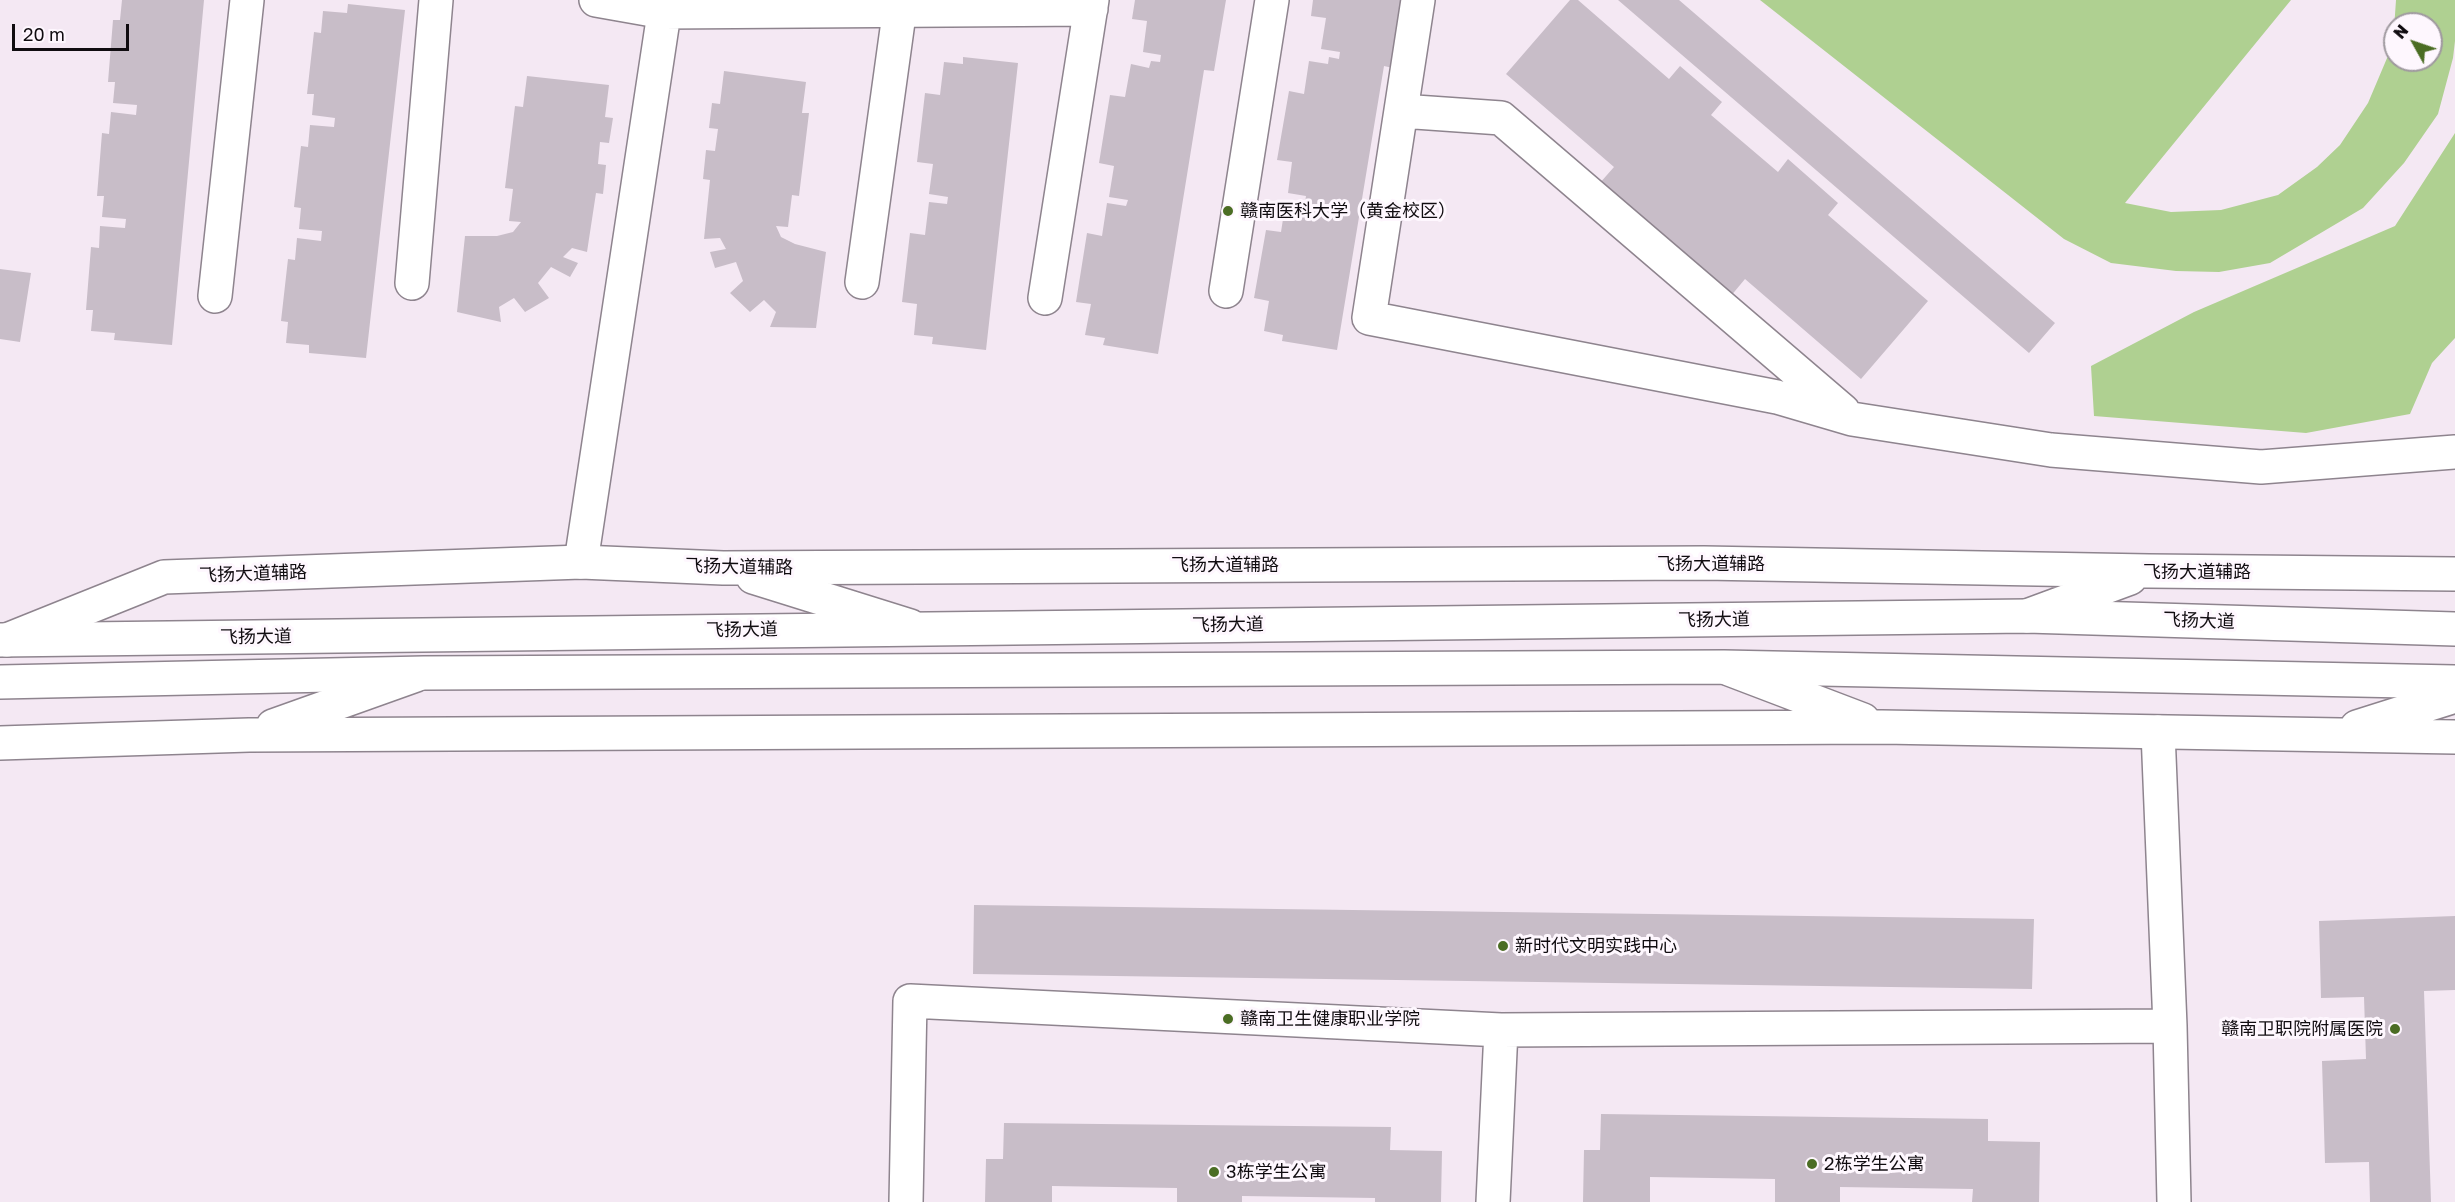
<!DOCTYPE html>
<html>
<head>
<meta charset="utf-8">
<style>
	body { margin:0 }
	#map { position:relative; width:2455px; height:1202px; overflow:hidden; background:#f4e8f3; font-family:"Golos Text",sans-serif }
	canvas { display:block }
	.north { position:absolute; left:2383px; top:12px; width:60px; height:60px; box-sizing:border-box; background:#fef7fe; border:2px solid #9f999f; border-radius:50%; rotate:310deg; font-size:16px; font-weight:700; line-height:24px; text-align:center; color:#100c10 }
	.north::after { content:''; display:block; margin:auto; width:21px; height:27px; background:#4b6d24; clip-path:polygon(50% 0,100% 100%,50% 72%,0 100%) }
	.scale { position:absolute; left:12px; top:24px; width:117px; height:27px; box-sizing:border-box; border:3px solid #100c10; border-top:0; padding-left:8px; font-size:18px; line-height:21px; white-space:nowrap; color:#100c10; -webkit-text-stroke:4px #fef7fe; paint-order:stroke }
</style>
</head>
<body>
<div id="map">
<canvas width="2455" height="1202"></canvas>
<div class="north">N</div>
<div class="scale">20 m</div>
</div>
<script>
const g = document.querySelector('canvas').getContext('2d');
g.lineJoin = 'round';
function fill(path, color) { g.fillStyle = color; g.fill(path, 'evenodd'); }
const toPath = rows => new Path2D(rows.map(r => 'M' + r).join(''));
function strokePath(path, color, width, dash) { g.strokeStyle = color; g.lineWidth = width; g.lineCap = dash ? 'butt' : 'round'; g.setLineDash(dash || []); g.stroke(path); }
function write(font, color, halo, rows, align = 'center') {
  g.font = font + ' "Golos Text","Noto Sans SC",sans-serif'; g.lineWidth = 6; g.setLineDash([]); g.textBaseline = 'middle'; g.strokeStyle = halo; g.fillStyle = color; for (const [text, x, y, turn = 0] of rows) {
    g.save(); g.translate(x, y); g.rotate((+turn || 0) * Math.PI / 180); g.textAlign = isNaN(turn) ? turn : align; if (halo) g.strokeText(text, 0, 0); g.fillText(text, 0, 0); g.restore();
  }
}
fill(toPath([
	[1760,0,2291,0,2125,203,2171,212,2221,210,2278,195,2317,167,2340,145,2368,103,2393,44,2396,0,2455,0,2455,41,2453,58,2438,114,2404,163,2363,208,2270,263,2219,272,2176,271,2111,263,2064,239],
	[2395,24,2431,24,2431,60,2395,60],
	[2455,133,2455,338,2432,363,2410,414,2306,433,2094,416,2091,366,2194,312,2395,226]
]), '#afd091');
fill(toPath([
	[122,0,204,0,172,345,114,340,115,333,91,331,93,310,86,310,91,247,99,248,100,226,125,228,126,219,102,217,104,196,97,196,102,133,109,134,111,112,136,115,137,105,113,103,115,82,108,82,113,20,120,20],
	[1135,0,1226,0,1214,71,1204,70,1158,354,1103,345,1105,338,1085,335,1091,304,1076,302,1087,233,1102,236,1107,203,1126,206,1128,200,1109,197,1114,166,1099,163,1110,95,1125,97,1131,64,1149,68,1151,61,1160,62,1161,55,1143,52,1147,21,1132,19],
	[1313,0,1404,0,1393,68,1384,66,1337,350,1282,341,1283,335,1264,331,1269,301,1254,298,1266,230,1281,232,1286,200,1305,203,1306,196,1288,193,1292,162,1277,160,1289,91,1304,94,1309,61,1328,64,1329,57,1339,59,1340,52,1321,49,1326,18,1311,16],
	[1570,0,1578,0,1669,79,1680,66,1722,102,1711,115,1778,172,1788,159,1838,203,1828,215,1928,301,1861,379,1745,279,1730,297,1599,184,1614,167,1506,74],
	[1618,0,1679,0,2055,323,2029,353],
	[348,4,405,10,366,358,309,353,309,345,286,343,288,322,281,321,288,259,295,260,297,238,321,241,322,231,299,229,301,208,294,207,301,146,308,147,310,125,334,127,335,118,312,115,314,94,307,94,314,32,321,33,323,11,347,13],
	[963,57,1018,63,986,350,932,344,933,337,914,335,917,304,902,302,910,233,925,235,929,202,947,204,948,197,929,194,933,164,917,162,925,93,940,95,944,62,963,64],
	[724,71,806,82,802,113,809,113,799,196,792,195,788,227,776,226,781,237,795,244,826,252,816,328,770,327,776,312,764,300,750,312,730,293,743,281,736,262,715,268,710,252,726,249,720,238,704,239,710,180,703,179,706,150,715,151,718,129,709,128,712,103,720,104],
	[527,76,609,85,605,117,613,118,609,143,600,142,598,164,606,165,603,194,596,193,587,252,572,248,563,257,578,263,570,277,551,267,538,283,549,298,525,312,514,298,499,307,501,322,457,312,465,236,497,236,513,232,521,222,509,221,513,189,505,188,515,106,523,107],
	[0,269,31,273,20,342,0,339],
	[974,905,2034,919,2032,989,973,974],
	[2455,916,2455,990,2424,991,2431,1202,2370,1202,2369,1162,2325,1163,2322,1061,2366,1059,2364,997,2321,998,2319,921],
	[1601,1114,1988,1119,1988,1141,2040,1142,2039,1202,1972,1202,1973,1189,1840,1187,1840,1202,1775,1202,1775,1179,1650,1177,1650,1202,1583,1202,1584,1150,1600,1150],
	[1004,1123,1391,1127,1390,1150,1442,1151,1441,1202,1375,1202,1375,1198,1242,1196,1242,1202,1177,1202,1177,1188,1052,1186,1052,1202,985,1202,986,1159,1003,1159]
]), '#c8bdc8');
const minor = toPath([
	[596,0,664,12,1091,9],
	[1418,0,1369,318,1777,397,1852,419,2051,450,2261,467,2455,452],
	[1401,111,1501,118,1843,411],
	[862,282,901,0],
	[412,283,436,0],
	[1226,291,1272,0],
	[215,296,247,0],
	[1045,298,1092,0],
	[581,562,666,0],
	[2158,732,2170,1026],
	[906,1202,910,1001,1501,1030,2170,1026,2174,1202],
	[1493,1202,1501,1030]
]);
const tertiary = toPath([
	[753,577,910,626],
	[2027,616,2130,578],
	[7,640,164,577,581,562,723,568,1704,563,2149,571,2455,574],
	[1729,669,1863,720],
	[273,726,416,675],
	[2357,727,2455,696],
	[0,743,249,735,1882,727,2455,737]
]);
const primary = toPath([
	[0,640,2027,616,2455,629],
	[0,682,424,673,1724,667,2455,682]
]);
strokePath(minor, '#8e848e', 36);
strokePath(tertiary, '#8e848e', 36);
strokePath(primary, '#8e848e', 36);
strokePath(minor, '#fff', 33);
strokePath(tertiary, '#fff', 33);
strokePath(primary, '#fff', 33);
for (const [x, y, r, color] of [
	[1228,211,6,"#4b6d24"],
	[1503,946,6,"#4b6d24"],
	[1228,1019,6,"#4b6d24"],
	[2395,1029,6,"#4b6d24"],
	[1812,1164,6,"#4b6d24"],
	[1214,1172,6,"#4b6d24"]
]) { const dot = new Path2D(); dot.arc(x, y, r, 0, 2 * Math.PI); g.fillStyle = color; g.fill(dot); strokePath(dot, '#fef7fe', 2); }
write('18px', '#100c10', '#fef7fe', [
	["赣南医科大学（黄金校区）",1240,211],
	["新时代文明实践中心",1515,946],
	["赣南卫生健康职业学院",1240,1019],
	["赣南卫职院附属医院",2383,1029,"right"],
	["2栋学生公寓",1824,1164],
	["3栋学生公寓",1226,1172]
], 'left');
write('18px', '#100c10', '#fef7fe', [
	["飞扬大道辅路",1711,564],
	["飞扬大道辅路",1225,565],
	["飞扬大道辅路",739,567,1],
	["飞扬大道辅路",2197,572],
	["飞扬大道辅路",253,574,-2],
	["飞扬大道",1714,620,-1],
	["飞扬大道",2199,621,2],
	["飞扬大道",1228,625,-1],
	["飞扬大道",742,630,-1],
	["飞扬大道",256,637,-1]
]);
</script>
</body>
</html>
